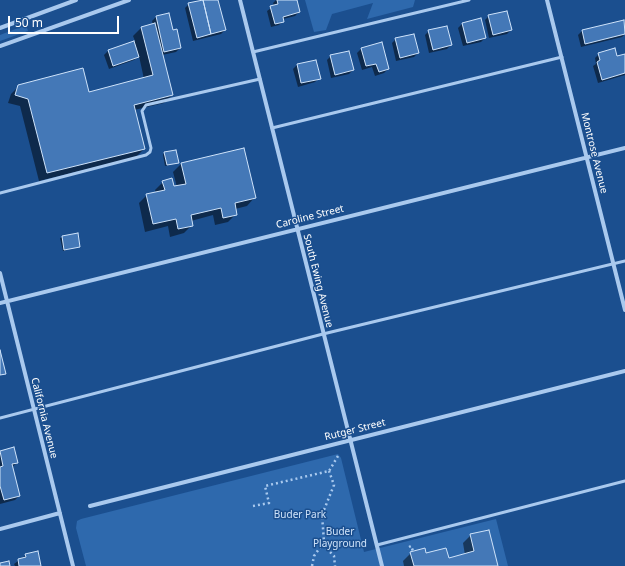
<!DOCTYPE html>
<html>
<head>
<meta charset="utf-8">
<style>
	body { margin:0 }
	#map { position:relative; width:625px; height:566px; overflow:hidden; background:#1b4f8f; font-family:"Noto Sans",sans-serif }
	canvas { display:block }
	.scale { position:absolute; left:8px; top:16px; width:111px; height:18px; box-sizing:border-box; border:2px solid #fff; border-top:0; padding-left:5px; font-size:12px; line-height:14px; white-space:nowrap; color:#fff; -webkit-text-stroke:3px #1b4f8f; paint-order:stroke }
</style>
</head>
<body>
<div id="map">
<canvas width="625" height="566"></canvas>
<div class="scale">50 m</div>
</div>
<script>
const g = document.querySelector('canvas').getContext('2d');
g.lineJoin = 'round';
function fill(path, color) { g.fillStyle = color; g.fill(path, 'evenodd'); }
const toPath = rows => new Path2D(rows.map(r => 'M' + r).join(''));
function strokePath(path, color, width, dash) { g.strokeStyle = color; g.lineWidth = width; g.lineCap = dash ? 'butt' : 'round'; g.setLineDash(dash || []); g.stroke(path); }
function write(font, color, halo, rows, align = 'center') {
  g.font = font + ' "Noto Sans",sans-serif'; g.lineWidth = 3; g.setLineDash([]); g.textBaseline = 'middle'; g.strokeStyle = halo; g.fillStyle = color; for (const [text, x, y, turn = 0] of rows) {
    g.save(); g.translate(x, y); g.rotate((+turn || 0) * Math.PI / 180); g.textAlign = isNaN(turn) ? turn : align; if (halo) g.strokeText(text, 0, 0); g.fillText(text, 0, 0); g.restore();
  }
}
fill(toPath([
	[305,0,415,0,413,7,367,19,373,3,332,14,326,30,314,32],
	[26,25,28,31,0,41,0,35],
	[338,454,341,458,364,552,496,519,508,566,86,566,76,528,77,521,81,519]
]), '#2e69ad');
fill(toPath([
	[206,0,217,0,225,30,221,34,193,41,185,8,189,4],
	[276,0,296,0,299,12,295,16,283,19,283,21,279,25,271,27,267,11,274,6,273,3],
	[168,14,173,32,180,48,176,52,162,55,172,95,164,103,134,110,144,149,136,157,39,181,20,106,8,103,11,94,19,86,88,93,144,79,139,56,134,60,109,69,104,55,108,51,135,41,133,36,141,28,153,25,152,21,156,17],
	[489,16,511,30,507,34,489,38,485,20],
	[480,20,485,38,481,42,463,46,458,28,462,24],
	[623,21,625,34,622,37,581,47,578,35,582,31],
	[429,31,451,45,447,49,429,53,425,35],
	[396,39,418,53,414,57,396,61,392,43],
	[361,49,388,69,384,73,375,76,372,67,362,70,357,53],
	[599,54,625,58,625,75,598,83,593,66,596,64,595,58],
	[331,56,353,70,349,74,331,78,327,60],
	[297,65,319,78,315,82,298,87,293,69],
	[164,153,178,162,165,166,163,155],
	[181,164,255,197,247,206,235,209,236,214,228,222,215,225,213,215,191,221,192,225,184,233,170,237,168,226,145,232,139,203,147,195,156,193,155,190,163,182,174,187,177,187,173,172],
	[77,234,79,246,63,251,60,238],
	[14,449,17,463,12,467,19,496,15,500,0,504,0,452],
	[471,535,497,566,404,566,403,561,411,553,448,559,465,555,463,543],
	[26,555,40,566,15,566,14,564]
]), '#0007');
const building = toPath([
	[203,0,218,0,226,30,211,34,203,0],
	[203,0,211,34,197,38,188,3,203,0],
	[277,0,297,0,300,12,283,17,284,22,275,24,270,6,278,4,277,0],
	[507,11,512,30,493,35,488,15,507,11],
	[169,13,173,30,177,29,181,48,164,52,156,16,169,13],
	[481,18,486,38,467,43,462,23,481,18],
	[624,20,625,34,585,44,582,30,624,20],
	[155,23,173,95,134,105,145,149,47,173,28,99,15,95,18,85,83,68,89,92,153,75,141,27,155,23],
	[447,26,452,45,433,50,428,30,447,26],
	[414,34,419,53,400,58,395,38,414,34],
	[134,41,139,57,113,66,108,50,134,41],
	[382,42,389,69,379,72,376,64,366,66,361,48,382,42],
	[615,48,617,56,625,54,625,73,602,80,597,62,600,60,598,53,615,48],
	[349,51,354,70,335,75,330,55,349,51],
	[316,60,321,79,301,83,297,64,316,60],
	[244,148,256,198,235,203,237,215,223,218,221,208,191,215,193,226,178,229,176,219,153,224,146,194,165,190,162,181,172,178,174,186,186,184,181,163,244,148],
	[176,150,179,163,167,165,164,152,176,150],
	[78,233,80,247,64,250,62,236,78,233],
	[0,350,6,374,0,375,0,350],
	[14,447,18,463,12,464,20,496,4,500,0,486,0,467,3,466,0,451,14,447],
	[489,530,498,566,414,566,410,552,425,548,426,553,446,548,449,558,474,551,470,534,489,530],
	[38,551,41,566,19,566,18,559,26,557,25,554,38,551],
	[9,561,10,566,0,566,0,563,9,561]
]);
fill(building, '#4478b7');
strokePath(building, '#cfe3fa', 1);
strokePath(toPath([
	[253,506,269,503,265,486,329,471,338,456],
	[323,545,334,556,335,566],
	[409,547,411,546,413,551],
	[312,566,314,556,324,542,322,515,334,485,329,471]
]), '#a9c9ee', 2.5, [2, 3]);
strokePath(toPath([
	[253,52,469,0],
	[272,128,562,57],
	[0,193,146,155,150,152,151,148,142,111,146,105,260,79],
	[0,418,323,334,625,261],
	[377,545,625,481]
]), '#a9c9ee', 3);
strokePath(toPath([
	[240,0,382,566],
	[547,0,625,310],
	[0,28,76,0],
	[0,46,129,0],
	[0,273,73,566],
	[0,303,625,148],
	[90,506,625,371],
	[0,529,60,513]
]), '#a9c9ee', 4);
write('10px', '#fff', '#1b4f8f', [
	["Montrose Avenue",594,153,76],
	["Caroline Street",310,217,-14],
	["South Ewing Avenue",318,281,76],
	["California Avenue",44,418,76],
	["Rutger Street",355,430,-14]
]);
write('10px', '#cfe3fa', '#1b4f8f', [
	["Buder Park",300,515],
	["Buder",340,532],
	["Playground",340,544]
]);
</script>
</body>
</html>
